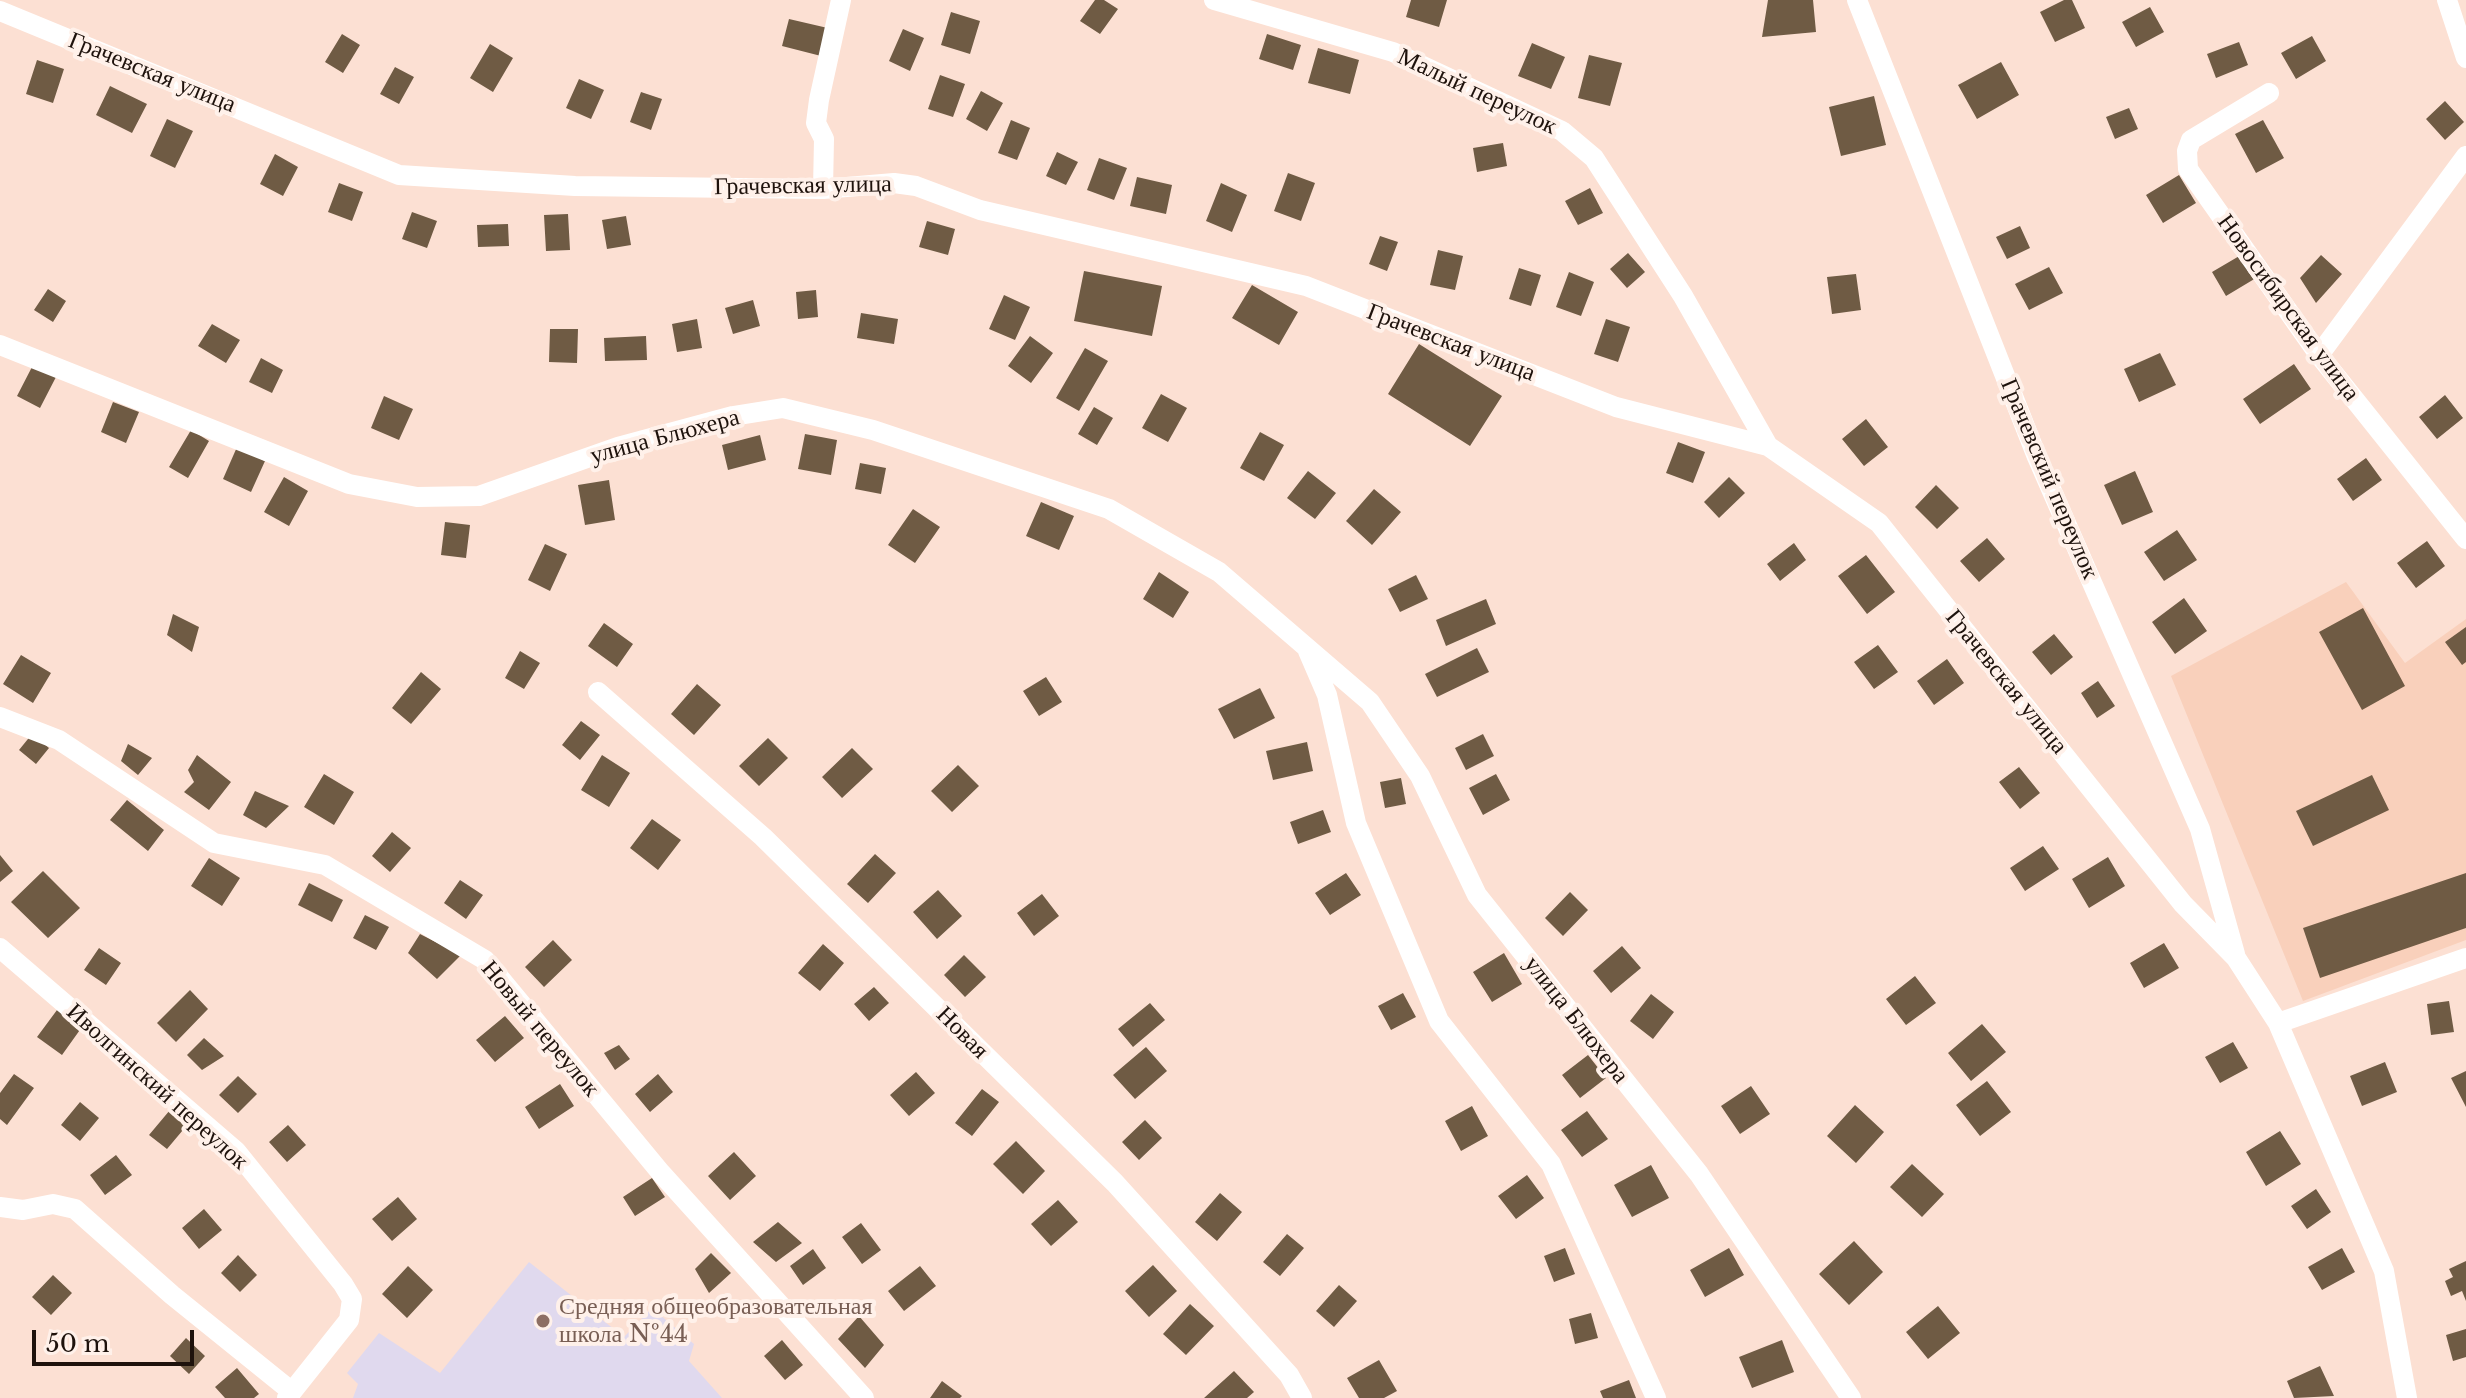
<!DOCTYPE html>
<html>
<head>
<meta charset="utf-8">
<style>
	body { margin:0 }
	#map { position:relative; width:2466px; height:1398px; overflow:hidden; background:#fce0d3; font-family:"Libre Baskerville",serif }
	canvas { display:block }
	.scale { position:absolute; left:32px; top:1330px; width:162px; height:36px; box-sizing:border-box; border:4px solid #1e120c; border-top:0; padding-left:10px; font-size:24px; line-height:28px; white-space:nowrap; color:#1e120c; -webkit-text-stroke:6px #fff1ea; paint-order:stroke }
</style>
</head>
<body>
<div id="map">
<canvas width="2466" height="1398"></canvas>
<div class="scale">50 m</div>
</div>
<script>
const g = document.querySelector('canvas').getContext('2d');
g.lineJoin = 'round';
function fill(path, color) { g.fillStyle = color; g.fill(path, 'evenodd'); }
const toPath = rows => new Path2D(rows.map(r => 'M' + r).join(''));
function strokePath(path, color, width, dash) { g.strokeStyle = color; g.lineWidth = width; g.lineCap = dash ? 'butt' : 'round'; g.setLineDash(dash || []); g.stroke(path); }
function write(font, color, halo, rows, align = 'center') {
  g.font = font + ' "Libre Baskerville",serif'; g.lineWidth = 8; g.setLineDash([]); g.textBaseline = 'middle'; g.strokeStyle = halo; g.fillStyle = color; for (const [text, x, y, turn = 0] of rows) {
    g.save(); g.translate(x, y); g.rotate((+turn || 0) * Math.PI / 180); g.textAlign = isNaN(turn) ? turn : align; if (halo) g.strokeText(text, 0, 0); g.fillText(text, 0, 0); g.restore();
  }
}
fill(toPath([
	[2346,582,2405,663,2466,619,2466,940,2303,1001,2171,676]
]), '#f9d0bb');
fill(toPath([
	[529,1262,624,1337,652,1308,694,1344,689,1361,722,1398,353,1398,358,1384,347,1373,379,1333,440,1373]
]), '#e0d9ee');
fill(toPath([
	[1095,0,1104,0,1118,9,1100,34,1080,21],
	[1411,0,1447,0,1439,27,1406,17],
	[1768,0,1813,0,1816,32,1762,37],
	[2064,0,2072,0,2085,28,2055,42,2040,12],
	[2150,7,2164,32,2136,47,2122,22],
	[951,12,980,21,970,54,941,45],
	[789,19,832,29,825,57,782,46],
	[903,29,924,38,910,71,889,61],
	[342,34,360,45,343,73,325,62],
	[1267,34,1301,45,1293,70,1259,59],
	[2312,36,2326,61,2296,79,2281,53],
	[2239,42,2248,65,2216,78,2207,54],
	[1532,43,1565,57,1551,89,1518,76],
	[490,44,513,58,493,92,470,78],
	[1318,48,1359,60,1350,94,1308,83],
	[1589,55,1622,63,1610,106,1578,98],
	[37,60,64,69,53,103,26,94],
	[2001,62,2019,95,1977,119,1958,85],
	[395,67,414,77,399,104,380,94],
	[940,75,965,84,953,117,928,109],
	[579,79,604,90,591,119,566,108],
	[110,86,147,104,132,133,96,115],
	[981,91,1003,103,987,131,966,119],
	[641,92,662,99,651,130,630,122],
	[1874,96,1886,145,1841,156,1829,107],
	[2445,101,2464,122,2445,140,2426,119],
	[2129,108,2138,129,2115,139,2106,117],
	[167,119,193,131,175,168,150,156],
	[1011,120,1030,128,1017,160,998,153],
	[2263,120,2284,158,2256,173,2235,134],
	[1503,143,1507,166,1477,172,1473,148],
	[1057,152,1078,162,1066,185,1046,176],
	[275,154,298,167,283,196,260,184],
	[1099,158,1127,168,1114,200,1087,190],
	[1288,173,1315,183,1301,221,1274,211],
	[2179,175,2196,203,2163,223,2146,195],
	[1137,177,1172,185,1166,214,1130,206],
	[339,183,363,192,352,221,328,212],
	[1221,183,1247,195,1232,232,1206,221],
	[1590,188,1603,213,1578,225,1565,201],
	[412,212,437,221,427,248,402,239],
	[568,214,570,250,546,251,544,215],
	[626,216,631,245,607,249,602,220],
	[927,221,955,229,948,255,919,247],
	[508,224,509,246,478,247,477,225],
	[2020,226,2030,248,2007,259,1996,237],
	[1380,236,1398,242,1387,271,1369,264],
	[1438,250,1463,256,1455,290,1430,285],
	[1628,253,1645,272,1627,288,1610,269],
	[2241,255,2256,278,2226,296,2212,272],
	[2321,255,2342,274,2316,303,2300,278],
	[2049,267,2063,293,2029,310,2015,284],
	[1519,268,1541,275,1531,306,1509,299],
	[1084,271,1162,286,1152,336,1074,321],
	[1569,272,1594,282,1581,316,1556,307],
	[1856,274,1861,310,1832,314,1827,277],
	[1252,285,1298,312,1279,345,1232,318],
	[48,289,66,301,53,322,34,310],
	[816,290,818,317,798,319,796,292],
	[1004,295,1030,307,1015,340,989,329],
	[753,300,760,326,733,334,725,308],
	[861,313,898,319,894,344,857,338],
	[697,319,702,348,677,352,672,324],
	[1606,319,1630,327,1618,362,1594,354],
	[212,324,240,340,226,363,198,346],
	[550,329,578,329,577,363,549,362],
	[646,336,647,360,605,361,604,338],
	[1030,336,1053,353,1031,383,1008,366],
	[1419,344,1502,396,1470,446,1388,394],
	[1085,348,1108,361,1079,411,1056,398],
	[2160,353,2176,385,2139,402,2124,369],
	[261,358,283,370,272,393,249,382],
	[2294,364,2311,389,2260,424,2243,399],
	[33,365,56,377,40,408,17,396],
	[1161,394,1187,408,1168,442,1142,428],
	[2445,395,2463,418,2437,439,2419,417],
	[384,396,413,409,399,440,371,428],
	[113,402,139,412,126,443,101,432],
	[1094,407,1113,418,1097,445,1078,434],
	[1866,419,1888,447,1864,466,1842,439],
	[191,430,209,441,188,478,169,467],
	[1260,432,1284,445,1264,481,1240,468],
	[805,434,837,440,831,475,798,469],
	[760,435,766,460,728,470,722,445],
	[1678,442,1705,452,1693,483,1666,473],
	[237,447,265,461,251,492,223,479],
	[2366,458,2382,480,2353,501,2337,479],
	[860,463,886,468,881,494,855,489],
	[1308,471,1336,493,1315,519,1287,498],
	[2135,471,2153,512,2122,525,2104,485],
	[284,477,308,491,289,526,264,512],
	[1729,477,1745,493,1719,518,1704,502],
	[609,480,615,520,585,525,578,485],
	[1936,485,1959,508,1937,529,1915,507],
	[1374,489,1401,512,1372,545,1346,521],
	[1041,502,1074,516,1059,550,1026,536],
	[913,509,940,527,915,563,888,545],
	[445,522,470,525,466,558,441,555],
	[2177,530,2197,560,2164,581,2144,552],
	[1987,538,2005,559,1979,582,1960,561],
	[2427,541,2445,566,2416,588,2397,563],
	[1794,543,1806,560,1780,581,1767,564],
	[545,544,567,554,550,591,528,580],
	[1866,555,1895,592,1867,614,1838,576],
	[1159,572,1189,592,1173,618,1143,599],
	[1416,575,1428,599,1400,612,1388,589],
	[2184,598,2207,631,2175,654,2152,622],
	[1486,599,1496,624,1446,646,1436,620],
	[2363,608,2405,686,2362,710,2319,632],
	[173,614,199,627,192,652,167,635],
	[604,623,633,644,617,667,588,646],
	[2466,627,2466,662,2462,665,2445,642],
	[2054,634,2073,657,2051,675,2032,652],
	[1878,645,1898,672,1874,689,1854,662],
	[1477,648,1489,672,1437,697,1425,674],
	[520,651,540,663,524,689,505,678],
	[21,655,51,673,33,703,3,684],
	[1947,659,1964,683,1934,705,1917,681],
	[421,672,441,689,411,724,392,708],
	[1046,677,1062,702,1039,716,1023,691],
	[2098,681,2115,706,2097,718,2081,693],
	[697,684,721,705,694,735,671,714],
	[1260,688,1275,718,1234,739,1218,709],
	[581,721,600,735,580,760,562,745],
	[32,734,49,748,36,764,19,750],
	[1483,734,1494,756,1466,770,1455,748],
	[768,738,788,758,759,786,739,766],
	[1307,742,1313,771,1273,780,1266,751],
	[128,744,152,758,138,775,121,761],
	[852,748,873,769,842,798,822,777],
	[197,755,231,782,209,810,184,792,194,782,188,770],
	[602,755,630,773,609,807,581,790],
	[958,765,979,786,952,812,931,791],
	[2019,767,2040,793,2020,809,1999,782],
	[324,774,354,792,334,825,304,807],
	[1496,774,1510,800,1483,815,1469,788],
	[2372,775,2389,810,2313,846,2296,811],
	[1401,778,1406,804,1385,808,1380,782],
	[255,791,289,806,266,828,243,815],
	[127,800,164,830,148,851,110,820],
	[1323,810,1331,832,1298,844,1290,822],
	[652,819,681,840,658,870,630,848],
	[392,832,411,848,390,872,372,856],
	[2043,846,2059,869,2025,891,2010,868],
	[875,854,896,873,868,903,847,884],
	[0,855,13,871,0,882],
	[2108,857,2125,886,2089,908,2072,879],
	[209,858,240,878,222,906,191,886],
	[43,871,80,908,48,938,11,902],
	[1346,873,1361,895,1330,915,1315,893],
	[2466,873,2466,928,2320,978,2303,928],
	[460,880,483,895,466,919,444,903],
	[309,883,343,900,332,922,298,905],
	[938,890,962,916,937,939,913,912],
	[1570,892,1588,910,1563,936,1545,918],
	[1042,894,1059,916,1034,936,1017,913],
	[365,915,389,927,376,950,353,938],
	[420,934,461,955,437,979,408,953],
	[553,940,572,960,544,987,525,967],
	[2164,943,2179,968,2144,988,2130,963],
	[823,944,844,963,820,991,798,973],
	[1622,946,1641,968,1611,993,1593,971],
	[99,948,121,963,106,985,84,970],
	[1504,953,1522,984,1492,1002,1473,972],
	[964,955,986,977,965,997,944,975],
	[1915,976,1936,1003,1906,1025,1886,999],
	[874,987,889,1003,869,1021,854,1004],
	[190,990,208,1009,176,1042,157,1023],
	[1403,993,1416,1017,1391,1030,1378,1006],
	[1651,994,1674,1012,1653,1039,1630,1021],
	[2449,1001,2454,1032,2431,1035,2427,1004],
	[1150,1003,1165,1020,1133,1047,1118,1029],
	[57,1010,82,1027,62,1055,37,1037],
	[505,1016,524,1038,495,1062,476,1040],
	[1982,1024,2006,1052,1971,1081,1948,1053],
	[204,1038,224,1056,202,1070,187,1055],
	[2233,1042,2248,1068,2220,1083,2205,1057],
	[619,1045,630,1059,615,1070,604,1053],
	[1146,1047,1167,1071,1135,1099,1113,1075],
	[1588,1055,1606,1078,1580,1098,1562,1075],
	[2385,1062,2397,1092,2362,1106,2350,1076],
	[2466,1071,2466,1107,2451,1078],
	[916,1072,935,1093,909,1116,890,1095],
	[14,1074,34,1088,7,1125,0,1119,0,1093],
	[658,1074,673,1092,650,1112,635,1094],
	[238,1076,257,1094,238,1113,219,1095],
	[1987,1081,2011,1112,1980,1136,1956,1105],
	[560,1084,574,1106,539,1129,525,1107],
	[1751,1086,1770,1114,1740,1134,1721,1106],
	[982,1089,999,1102,972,1136,955,1123],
	[80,1102,99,1118,80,1141,61,1125],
	[1855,1105,1884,1132,1856,1163,1827,1136],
	[1472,1106,1488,1136,1461,1151,1445,1121],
	[170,1110,188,1124,167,1149,149,1135],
	[1587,1111,1608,1139,1582,1157,1561,1130],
	[1145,1120,1162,1138,1139,1160,1122,1142],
	[288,1125,306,1145,287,1162,269,1142],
	[2280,1131,2301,1164,2266,1186,2246,1152],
	[1016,1141,1045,1171,1023,1194,993,1164],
	[734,1152,756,1176,730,1200,708,1176],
	[116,1155,132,1175,105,1195,90,1175],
	[1912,1164,1944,1194,1922,1217,1890,1187],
	[1651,1165,1669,1198,1632,1217,1614,1185],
	[1527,1175,1544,1198,1516,1219,1498,1196],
	[652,1178,665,1197,635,1216,623,1197],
	[2316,1189,2331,1212,2307,1229,2291,1206],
	[1220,1193,1242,1212,1217,1241,1195,1222],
	[398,1197,417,1219,392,1241,372,1219],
	[1058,1200,1078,1222,1051,1246,1031,1224],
	[204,1209,222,1230,199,1249,182,1228],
	[778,1222,802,1243,776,1262,753,1242],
	[861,1223,881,1250,862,1264,842,1237],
	[1287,1234,1304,1248,1280,1276,1263,1262],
	[1854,1241,1883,1272,1849,1305,1819,1274],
	[1565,1248,1575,1274,1554,1282,1544,1256],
	[1729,1248,1744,1275,1705,1297,1690,1270],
	[2342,1248,2355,1272,2322,1290,2308,1267],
	[813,1249,826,1268,803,1285,790,1266],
	[711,1253,731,1273,709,1293,695,1269],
	[238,1255,257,1275,240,1292,221,1273],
	[2466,1261,2466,1301,2462,1291,2451,1296,2445,1281,2453,1277,2449,1269],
	[1153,1265,1177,1291,1149,1317,1125,1291],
	[408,1266,433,1290,407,1318,382,1294],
	[920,1266,936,1286,904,1311,888,1291],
	[53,1275,72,1293,51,1315,32,1297],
	[1339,1285,1357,1301,1334,1327,1316,1311],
	[1190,1304,1214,1326,1186,1355,1163,1334],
	[1938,1306,1960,1333,1928,1359,1906,1332],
	[1591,1313,1598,1338,1575,1344,1569,1319],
	[859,1316,884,1345,865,1368,838,1339],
	[2466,1329,2466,1357,2453,1361,2446,1335],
	[186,1338,205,1356,189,1374,170,1356],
	[782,1340,803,1365,785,1380,764,1356],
	[1782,1340,1794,1372,1752,1388,1739,1357],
	[1379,1360,1397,1391,1384,1398,1359,1398,1347,1378],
	[2320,1366,2334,1396,2294,1398,2287,1381],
	[237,1368,259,1394,254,1398,225,1398,215,1387],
	[1234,1371,1254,1392,1247,1398,1204,1398],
	[1629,1380,1636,1398,1603,1398,1600,1391],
	[942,1381,962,1396,960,1398,930,1398]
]), '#6f5b44');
strokePath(toPath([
	[1214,0,1393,52,1562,131,1594,158,1683,296,1768,446],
	[1857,0,2037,457,2200,829,2235,954],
	[2447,0,2466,58],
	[0,11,399,175,575,186,823,189,894,183,916,186,980,210,1306,286,1616,407,1768,446,1879,523,2183,904,2236,958,2278,1023,2384,1271,2407,1398],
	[2269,93,2191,140,2187,151,2188,169,2319,355,2466,539],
	[823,189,824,139,816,123,819,100,841,0],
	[0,345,349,484,417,497,479,496,618,447,733,416,783,408,873,430,1109,509,1219,572,1370,702,1420,776,1477,895,1699,1174,1851,1398],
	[2319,355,2466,156],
	[1308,651,1327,695,1356,823,1439,1021,1551,1164,1656,1398],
	[598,692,763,837,1115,1183,1289,1375,1302,1398],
	[0,717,59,740,214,843,325,865,485,960,661,1173,864,1398],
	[0,948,236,1151,343,1284,352,1299,349,1320,287,1398],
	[2278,1023,2466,958],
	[0,1207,23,1210,53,1204,75,1209,172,1295,291,1391]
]), '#fff', 20);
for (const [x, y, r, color] of [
	[543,1321,8,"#8d6e63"]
]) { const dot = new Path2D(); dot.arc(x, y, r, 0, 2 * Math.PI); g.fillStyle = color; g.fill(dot); strokePath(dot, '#fff1ea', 3); }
write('24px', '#1e120c', '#fff1ea', [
	["Грачевская улица",152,73,22],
	["Малый переулок",1477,92,25],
	["Грачевская улица",803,186,-1],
	["Новосибирская улица",2288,308,54],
	["Грачевская улица",1451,343,21],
	["улица Блюхера",665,437,-15],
	["Грачевский переулок",2049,479,67],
	["Грачевская улица",2006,682,51],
	["улица Блюхера",1576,1020,52],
	["Новый переулок",540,1029,50],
	["Новая",962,1033,45],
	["Иволгинский переулок",157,1087,42]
]);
write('24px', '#785e54', '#fff1ea', [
	["Средняя общеобразовательная",559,1307],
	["школа №44",559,1335]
], 'left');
</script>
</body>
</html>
